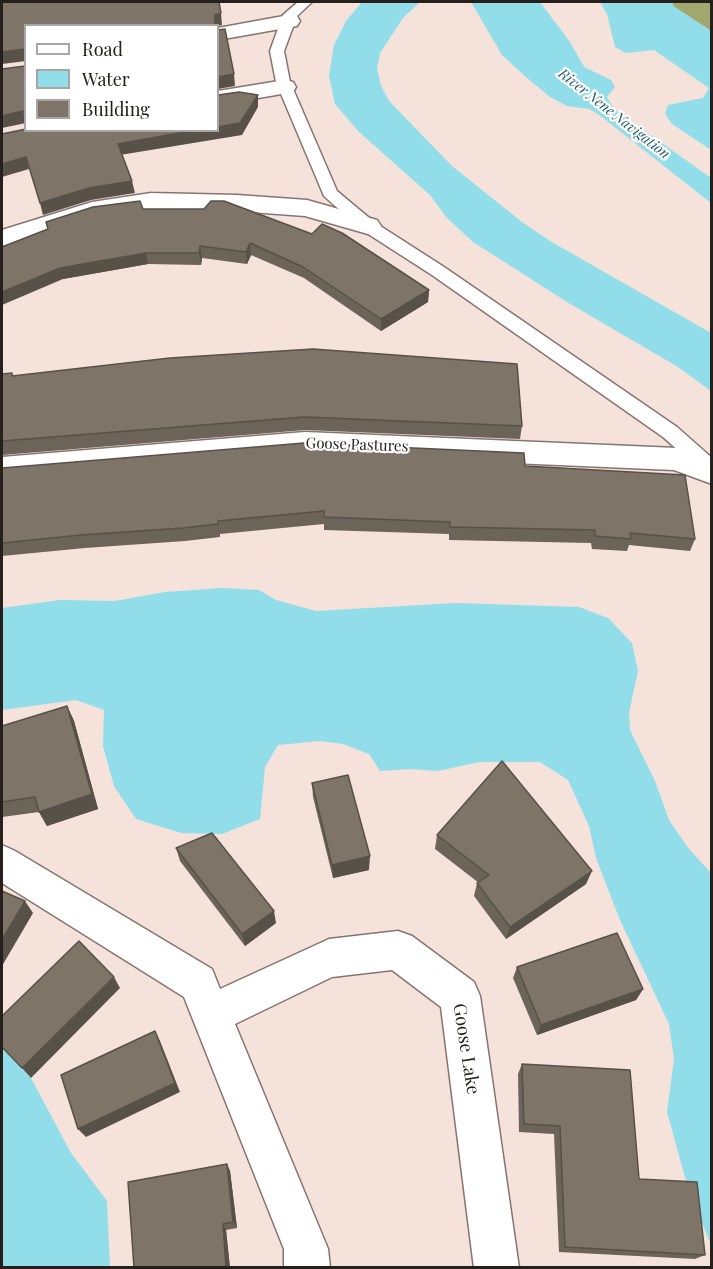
<!DOCTYPE html>
<html>
<head>
<meta charset="utf-8">
<style>
	body { margin:0 }
	#map { position:relative; width:713px; height:1269px; overflow:hidden; background:#f5e2db; font-family:"Playfair Display",serif }
	canvas { display:block }
	.frame { position:absolute; inset:0; border:3px solid #26201d; pointer-events:none }
	.legend { position:absolute; left:24px; top:24px; width:195px; height:108px; box-sizing:border-box; background:#fff; border:2px solid #a8a6a5; margin:0; padding:8px 10px; list-style:none; font-size:18px; color:#26201d }
	.legend li { display:flex; align-items:center; gap:12px; height:30px }
	.legend b { width:30px; border:2px solid #a8a6a5 }
</style>
</head>
<body>
<div id="map">
<canvas width="713" height="1269"></canvas>
<div class="frame"></div>
<ul class="legend">
<li><b style="height:8px;background:#fff"></b>Road</li>
<li><b style="height:16px;background:#91ddea"></b>Water</li>
<li><b style="height:16px;background:#7e7467"></b>Building</li>
</ul>
</div>
<script>
const g = document.querySelector('canvas').getContext('2d');
g.lineJoin = 'round';
function fill(path, color) { g.fillStyle = color; g.fill(path, 'evenodd'); }
const toPath = rows => new Path2D(rows.map(r => 'M' + r).join(''));
function strokePath(path, color, width, dash) { g.strokeStyle = color; g.lineWidth = width; g.lineCap = dash ? 'butt' : 'round'; g.setLineDash(dash || []); g.stroke(path); }
function write(font, color, halo, rows, align = 'center') {
  g.font = font + ' "Playfair Display",serif'; g.lineWidth = 4.5; g.setLineDash([]); g.textBaseline = 'middle'; g.strokeStyle = halo; g.fillStyle = color; for (const [text, x, y, turn = 0] of rows) {
    g.save(); g.translate(x, y); g.rotate((+turn || 0) * Math.PI / 180); g.textAlign = isNaN(turn) ? turn : align; if (halo) g.strokeText(text, 0, 0); g.fillText(text, 0, 0); g.restore();
  }
}
fill(toPath([
	[672,2,711,2,711,31,673,6]
]), '#a0a76f');
fill(toPath([
	[362,2,420,2,403,18,380,53,377,69,381,86,389,101,452,166,522,222,550,241,711,333,711,391,678,367,567,302,473,242,447,218,430,195,359,132,335,104,329,76,334,45,346,21],
	[471,2,540,2,570,42,584,67,611,80,615,87,607,97,614,109,711,178,711,203,598,114,589,109,567,106,550,97,526,77,502,55],
	[600,2,672,2,673,6,711,31,711,150,672,124,665,114,668,105,703,98,709,88,654,50,626,53,615,47,607,14],
	[222,588,259,590,276,600,316,611,456,603,579,607,608,618,632,643,638,671,629,713,630,730,655,781,669,820,689,849,711,873,711,1245,688,1188,667,1112,674,1059,669,1024,620,920,596,858,589,826,568,780,540,762,480,762,438,771,410,769,380,771,369,754,343,744,320,741,278,745,265,767,260,819,222,834,181,833,136,819,114,786,103,746,104,710,76,700,2,710,2,608,60,600,115,601,165,592],
	[2,1047,31,1078,71,1153,107,1201,110,1267,2,1267]
]), '#91ddea');
const service = toPath([
	[298,2,312,2,297,16,284,51,290,82,337,191,374,222,444,267,677,427,712,458,712,476,705,474,663,437,432,275,362,230,324,196,276,82,270,51,283,15,298,2]
]);
const minor = toPath([
	[289,15,297,16,300,21,297,26,218,40,218,28,289,15],
	[285,80,293,82,296,87,293,92,218,105,218,91,285,80],
	[151,193,237,195,307,200,377,220,381,226,377,232,368,234,305,216,237,211,151,209,95,217,2,246,2,230,92,202,151,193],
	[305,432,677,448,712,461,712,484,674,470,305,454,2,479,2,457,305,432],
	[2,845,15,851,212,969,220,989,329,939,398,931,412,936,474,982,480,996,519,1268,474,1268,441,1007,392,970,332,977,235,1024,328,1249,330,1268,284,1268,284,1249,184,997,2,883,2,845]
]);
strokePath(service, '#86756f', 3);
strokePath(minor, '#86756f', 3);
fill(service, '#fff');
fill(minor, '#fff');
fill(toPath([
	[143,209,429,290,428,302,381,331,304,278,251,255,247,264,202,258,201,265,148,264,63,279],
	[12,373,13,376,522,426,520,439,305,430,2,455,2,374],
	[525,466,695,539,690,551,629,545,627,551,592,549,591,543,449,540,449,534,324,530,324,524,220,534,220,537,185,541,85,548,2,556,2,468],
	[67,706,74,721,98,809,47,826,39,812,2,817,2,726],
	[312,783,369,870,333,878,313,797],
	[437,835,586,884,506,939,474,896,477,883,479,883,435,849],
	[176,848,276,923,245,946,180,861],
	[517,967,643,989,636,1000,537,1035,513,978],
	[522,1064,639,1179,705,1255,695,1259,559,1252,554,1134,519,1132,518,1074],
	[227,1164,230,1171,237,1228,226,1230,230,1268,134,1268]
]), '#6c6459');
fill(toPath([
	[221,13,222,25,218,26,215,26,215,15],
	[25,49,26,61,2,64,2,52],
	[234,74,235,86,218,89,218,77],
	[258,95,258,107,242,135,120,155,118,144,195,130,218,130,218,127],
	[23,111,26,123,2,128,2,116],
	[26,157,29,169,2,177,2,164],
	[132,181,135,193,91,200,43,215,40,203,89,188],
	[250,243,251,255,247,264,246,252],
	[200,246,202,258,201,265,199,253],
	[146,253,148,264,63,279,2,305,2,292,60,268],
	[429,290,428,302,381,331,381,319],
	[67,706,74,721,98,809,47,826,39,812],
	[370,856,369,870,333,878,332,865],
	[592,871,586,884,506,939,510,927],
	[25,901,33,913,2,966,2,940],
	[274,911,276,923,245,946,242,934],
	[114,977,120,988,31,1078,22,1068],
	[643,989,636,1000,537,1035,541,1025],
	[155,1031,160,1041,180,1092,86,1137,78,1129],
	[227,1164,230,1171,237,1228,233,1222],
	[223,1224,226,1230,230,1268,226,1268]
]), '#585148');
const building = toPath([
	[2,2,219,2,221,13,215,15,215,26,26,26,26,116,23,111,2,116,2,69,25,66,25,49,2,52,2,2],
	[225,29,234,74,218,77,218,30,225,29],
	[239,92,258,95,240,123,218,127,218,95,239,92],
	[26,129,26,130,195,130,118,144,132,181,89,188,40,203,26,157,2,164,2,134,26,129],
	[140,201,143,209,204,209,211,201,224,201,312,234,322,224,342,233,429,290,381,319,303,267,250,243,246,252,200,246,199,253,146,253,60,268,2,292,2,247,48,229,46,222,93,207,140,201],
	[313,349,517,364,522,426,304,417,2,441,2,374,12,373,12,376,170,358,313,349],
	[304,443,524,453,525,466,685,475,695,539,630,533,631,539,595,536,595,530,450,527,450,522,324,517,324,511,218,521,218,524,183,528,81,535,2,543,2,468,304,443],
	[67,706,92,794,39,812,35,797,2,802,2,726,67,706],
	[502,761,592,871,510,927,477,883,489,875,437,835,502,761],
	[348,775,370,856,332,865,312,783,348,775],
	[212,833,274,911,242,934,176,848,212,833],
	[2,891,25,901,2,940,2,891],
	[617,933,643,989,541,1025,517,967,617,933],
	[79,941,114,977,22,1068,2,1047,2,1016,79,941],
	[155,1031,175,1083,78,1129,61,1075,155,1031],
	[522,1064,630,1070,639,1179,697,1182,705,1255,565,1247,560,1126,524,1124,522,1064],
	[227,1164,233,1222,223,1224,226,1268,134,1268,128,1182,227,1164]
]);
fill(building, '#7e7467');
strokePath(building, '#585148', 1.5);
write('italic 14px', '#1b5a64', '#fff', [
	["River Nene Navigation",614,114,38]
]);
write('15px', '#26201d', '#fff', [
	["Goose Pastures",357,445,2]
]);
write('18px', '#26201d', '#fff', [
	["Goose Lake",466,1049,81]
]);
</script>
</body>
</html>
